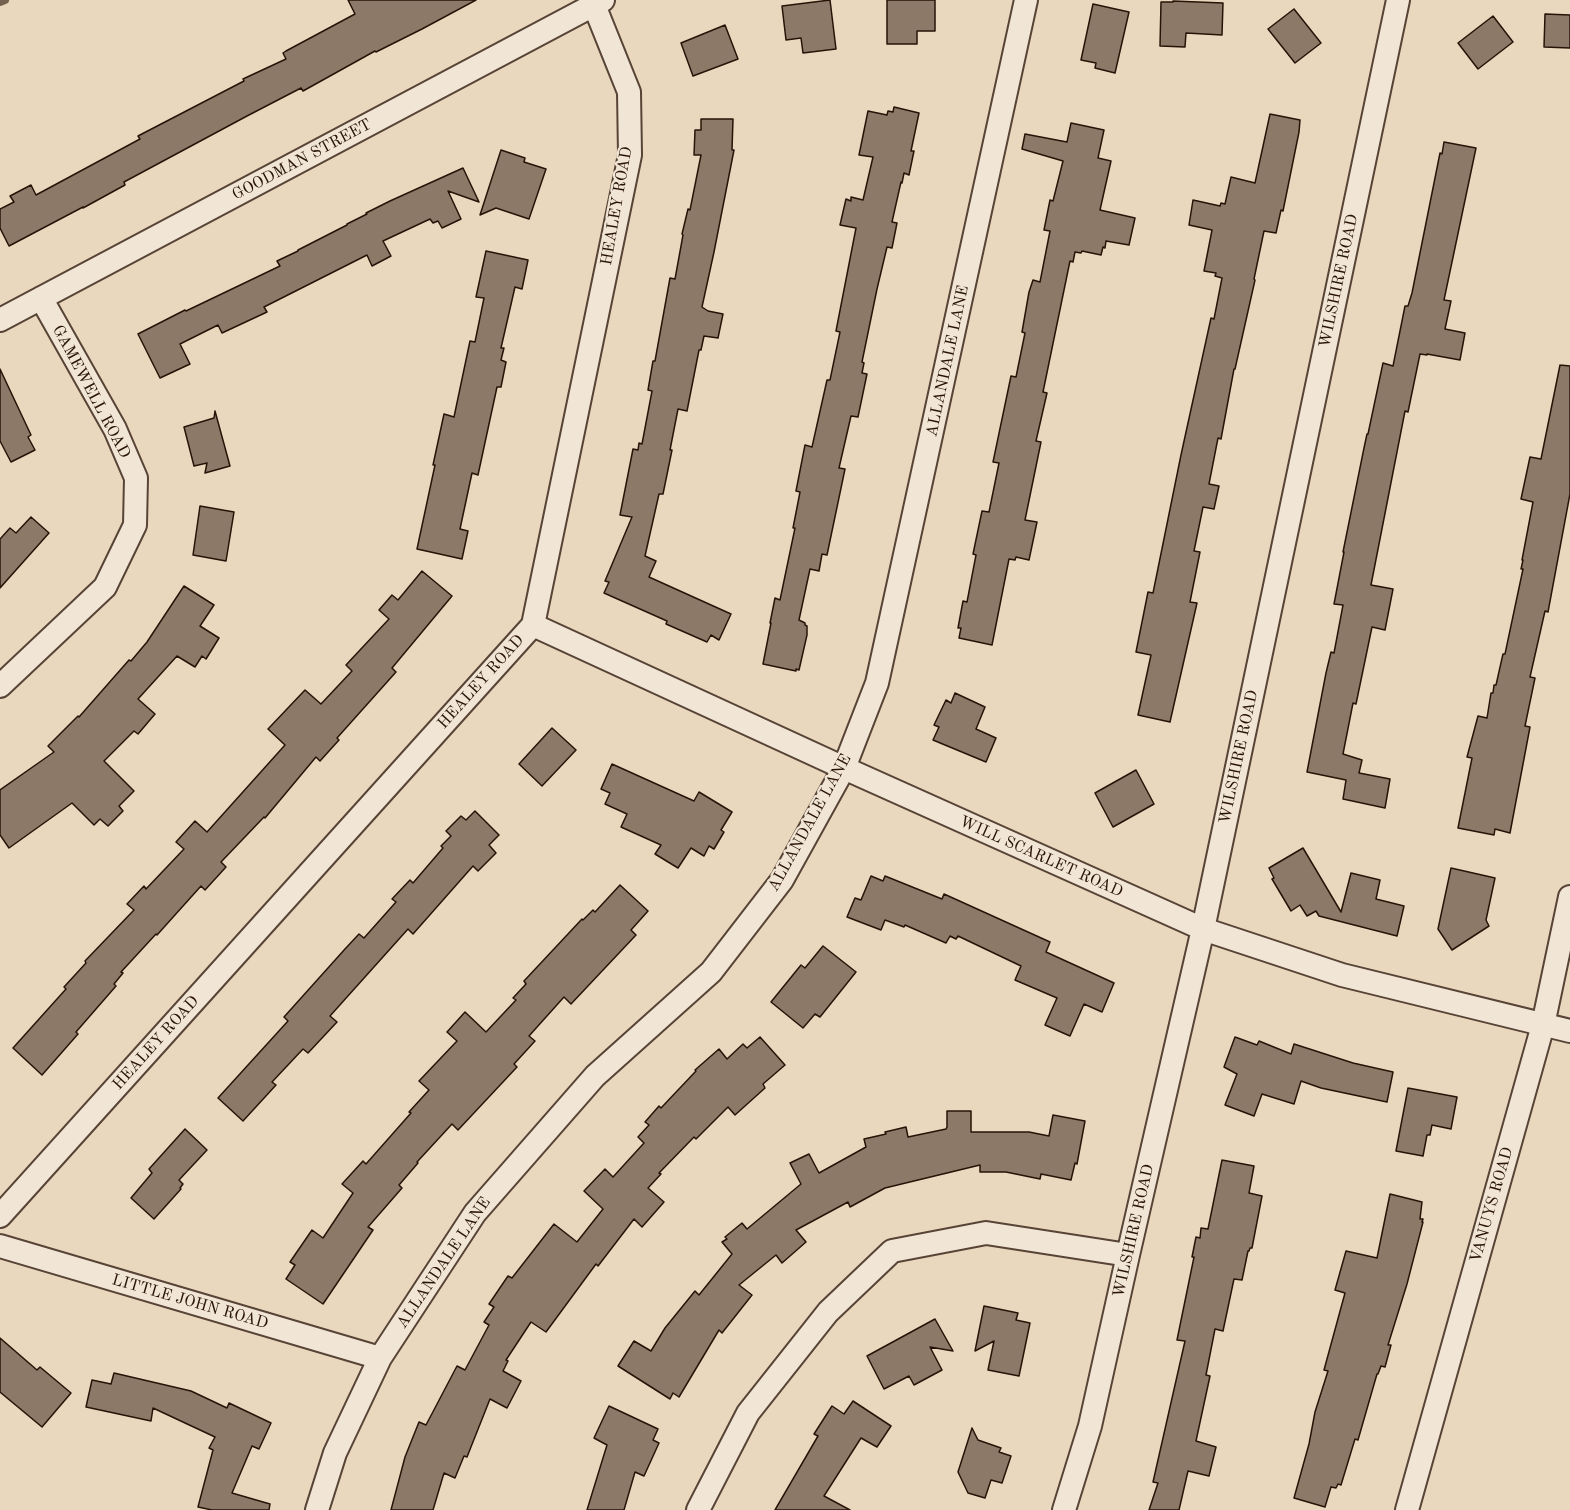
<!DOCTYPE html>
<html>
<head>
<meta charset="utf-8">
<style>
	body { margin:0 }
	canvas { display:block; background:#ead8be }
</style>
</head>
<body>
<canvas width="1570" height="1510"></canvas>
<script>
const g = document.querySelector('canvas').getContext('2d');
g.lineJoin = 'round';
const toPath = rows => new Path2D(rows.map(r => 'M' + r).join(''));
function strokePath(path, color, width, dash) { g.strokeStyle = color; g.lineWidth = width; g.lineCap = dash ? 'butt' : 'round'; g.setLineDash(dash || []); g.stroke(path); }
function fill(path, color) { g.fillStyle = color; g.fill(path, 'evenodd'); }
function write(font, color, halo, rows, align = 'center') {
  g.font = font + ' "Old Standard TT",serif'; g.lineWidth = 4.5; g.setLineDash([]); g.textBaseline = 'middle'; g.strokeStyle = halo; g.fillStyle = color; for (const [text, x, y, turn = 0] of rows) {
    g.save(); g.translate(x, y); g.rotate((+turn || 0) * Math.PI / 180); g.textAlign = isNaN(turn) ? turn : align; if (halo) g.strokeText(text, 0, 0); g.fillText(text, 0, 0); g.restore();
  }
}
strokePath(toPath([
	[0,2,5,0]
]), '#756150', 8);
const building = toPath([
	[348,0,476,0,422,29,376,52,375,51,303,91,301,88,247,116,124,182,125,185,83,208,83,207,9,246,0,228,0,209,14,202,10,196,31,185,36,195,140,139,138,136,244,81,243,79,286,59,283,53,286,51,355,14,348,0],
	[830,0,836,49,803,53,801,38,786,40,782,6,830,0],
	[887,0,935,0,935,31,917,31,917,44,887,44,887,0],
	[1173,1,1223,3,1222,35,1186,33,1185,47,1160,46,1161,2,1173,2,1173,1],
	[1093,4,1129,12,1115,73,1095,68,1096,63,1081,60,1093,4],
	[1294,9,1321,43,1295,63,1268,29,1294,9],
	[1545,14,1570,15,1570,48,1544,47,1545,14],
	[1493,16,1513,42,1478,69,1458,43,1493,16],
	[725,25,738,59,693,76,681,43,725,25],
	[894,107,919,113,911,151,914,151,909,175,904,173,902,183,901,182,892,222,897,223,892,248,887,247,877,289,862,362,864,363,862,373,867,374,858,417,851,416,839,468,845,469,827,555,822,554,819,571,810,569,799,620,805,623,805,625,807,626,807,635,799,670,796,669,796,671,763,664,771,623,770,623,775,598,780,600,795,528,793,528,800,492,796,491,805,445,812,447,827,380,830,380,840,332,836,331,856,228,840,225,846,199,851,201,851,197,863,200,873,157,859,155,868,111,887,115,888,111,893,112,894,107],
	[1270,114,1300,120,1299,132,1283,211,1281,210,1276,233,1264,231,1254,279,1255,280,1235,369,1234,369,1221,439,1218,438,1209,484,1219,486,1214,509,1203,507,1194,551,1200,552,1190,602,1197,603,1170,722,1138,715,1151,655,1136,652,1148,592,1153,593,1181,455,1211,318,1214,319,1222,278,1215,276,1216,273,1204,271,1212,230,1189,225,1193,200,1220,206,1221,203,1225,204,1231,177,1255,183,1270,114],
	[701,119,733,119,732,150,734,150,714,252,702,307,708,311,723,314,718,338,704,336,701,350,699,350,687,411,678,409,670,450,672,450,663,494,659,494,645,556,656,561,649,577,731,614,719,640,711,635,707,642,666,624,667,621,604,593,609,582,605,581,632,517,620,515,633,449,638,450,639,443,642,444,652,391,648,390,653,361,655,361,670,278,675,279,683,235,682,234,688,209,690,210,701,155,694,155,695,130,701,130,701,119],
	[1071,123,1104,130,1098,158,1111,161,1100,210,1135,218,1129,245,1106,241,1105,248,1103,247,1101,255,1082,251,1081,253,1075,252,1073,262,1070,261,1043,392,1047,393,1036,441,1041,442,1025,520,1037,522,1029,560,1016,557,1015,560,1009,559,992,645,959,638,961,628,958,628,963,601,967,602,976,555,973,554,982,511,989,512,999,463,993,462,1011,376,1016,377,1025,333,1022,332,1029,292,1033,280,1040,282,1050,231,1044,230,1050,200,1053,201,1063,161,1022,149,1025,134,1067,142,1071,123],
	[1444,142,1476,148,1444,300,1451,301,1445,329,1465,333,1460,360,1427,354,1427,355,1420,354,1408,412,1405,411,1371,585,1393,589,1385,630,1372,627,1356,704,1353,703,1343,754,1362,760,1359,773,1390,779,1385,808,1343,799,1346,780,1307,772,1326,673,1331,652,1334,653,1343,605,1334,604,1344,552,1343,552,1364,448,1367,434,1368,434,1383,363,1393,366,1405,306,1408,306,1412,293,1440,153,1442,154,1444,142],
	[501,150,525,158,524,162,546,169,529,219,496,208,480,215,501,150],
	[463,168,479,202,448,191,461,219,442,228,438,221,433,223,430,219,383,241,391,256,372,266,367,255,264,307,267,312,222,333,218,325,180,344,190,364,160,378,138,334,185,310,186,311,280,266,277,261,298,251,298,250,347,225,347,224,367,214,366,213,390,201,463,168],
	[486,251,528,260,522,289,515,287,501,348,504,348,501,360,506,362,501,387,497,387,478,475,472,473,460,529,468,531,462,559,417,549,435,465,433,465,444,414,454,417,470,341,475,342,484,298,476,297,486,251],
	[1560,365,1570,366,1570,494,1548,612,1545,611,1530,677,1535,678,1525,726,1530,727,1510,833,1495,829,1494,835,1458,828,1472,758,1467,757,1478,716,1487,718,1491,693,1493,693,1494,685,1496,685,1503,654,1505,654,1523,569,1521,569,1523,560,1522,560,1533,502,1521,499,1530,457,1541,459,1560,365],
	[0,369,31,435,28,437,35,450,11,462,0,441,0,369],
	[215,411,230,466,205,473,207,463,194,466,184,427,214,418,215,411],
	[200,506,234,512,226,561,193,555,200,506],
	[31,517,49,533,0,588,0,539,10,528,16,533,31,517],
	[422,571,452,596,392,668,396,672,337,738,339,740,320,761,316,757,265,818,264,817,221,862,226,867,205,890,201,886,157,935,156,934,121,972,123,973,114,984,116,986,76,1032,78,1034,42,1075,13,1048,66,989,64,987,86,963,85,961,134,910,127,904,144,886,146,889,184,849,176,842,195,821,207,832,285,745,268,729,305,690,321,704,352,671,346,665,389,619,379,610,392,595,398,600,422,571],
	[184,586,214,605,200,626,219,638,206,659,202,656,195,667,177,656,138,699,155,714,138,734,134,731,104,761,134,791,119,806,123,811,108,826,100,819,94,825,72,803,9,848,0,835,0,790,54,752,48,746,78,716,79,717,129,660,131,661,147,642,184,586],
	[955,693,985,707,976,729,996,738,986,762,933,740,939,727,934,725,946,700,951,703,955,693],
	[552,728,576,750,542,786,519,764,552,728],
	[612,764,694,801,699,792,732,812,721,830,724,832,714,849,709,846,704,856,691,848,678,868,655,854,661,845,621,827,627,814,605,804,610,793,601,789,612,764],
	[1136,770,1154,804,1113,827,1095,793,1136,770],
	[475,811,499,835,489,845,496,853,478,871,473,866,413,934,408,929,330,1016,337,1022,308,1053,303,1049,272,1082,276,1085,243,1121,218,1098,288,1021,284,1017,345,949,359,934,364,938,396,902,392,899,410,880,413,883,443,848,441,846,451,836,446,831,461,816,466,820,475,811],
	[1303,848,1341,912,1351,873,1380,880,1376,899,1404,906,1397,936,1319,916,1316,911,1307,916,1300,905,1291,911,1272,879,1274,878,1269,868,1303,848],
	[1451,868,1495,878,1486,920,1489,926,1452,950,1438,929,1451,868],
	[871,876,883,881,885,876,942,899,944,894,1050,942,1046,952,1114,983,1102,1012,1084,1004,1070,1036,1045,1025,1057,998,1015,980,1021,966,958,936,956,939,950,936,946,943,905,925,904,927,885,920,881,930,847,917,855,898,861,900,871,876],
	[620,885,648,911,631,930,636,935,571,1004,564,997,529,1036,535,1041,514,1064,517,1067,458,1130,452,1124,417,1162,418,1163,399,1185,402,1188,368,1227,373,1230,323,1304,286,1279,295,1265,290,1262,312,1230,323,1238,353,1193,342,1184,363,1161,366,1164,411,1113,409,1112,429,1090,419,1081,457,1041,447,1032,465,1012,486,1032,516,1000,513,998,526,984,524,981,582,919,583,920,593,910,595,912,620,885],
	[823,946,856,972,820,1017,815,1014,803,1028,771,1002,801,965,805,968,823,946],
	[760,1037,785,1065,763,1084,765,1088,735,1115,728,1107,696,1139,694,1137,659,1173,661,1174,648,1188,664,1202,642,1227,634,1219,598,1266,596,1264,546,1332,531,1322,506,1360,508,1361,503,1371,521,1381,507,1408,490,1399,467,1457,464,1456,455,1478,444,1473,433,1510,391,1510,405,1457,419,1422,426,1425,457,1366,465,1370,489,1325,484,1322,494,1307,489,1304,508,1276,512,1278,554,1224,577,1242,603,1209,584,1191,605,1169,613,1177,644,1143,638,1137,649,1125,645,1122,659,1106,661,1108,696,1071,695,1070,719,1049,727,1059,743,1044,747,1048,760,1037],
	[1235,1037,1257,1045,1259,1041,1291,1054,1294,1044,1353,1063,1393,1072,1387,1102,1321,1088,1301,1081,1294,1104,1262,1094,1254,1116,1225,1105,1237,1074,1224,1067,1235,1037],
	[1408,1088,1457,1097,1451,1129,1432,1125,1430,1135,1427,1135,1423,1156,1396,1151,1408,1088],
	[947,1111,971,1111,971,1132,1029,1132,1049,1136,1053,1115,1085,1121,1077,1164,1075,1163,1071,1180,1041,1174,1040,1179,1006,1172,980,1172,980,1165,885,1188,850,1207,848,1202,796,1230,806,1242,782,1263,776,1255,739,1285,752,1295,722,1333,719,1330,679,1397,673,1393,670,1399,618,1366,634,1341,651,1351,665,1328,695,1291,699,1295,732,1254,722,1242,727,1239,725,1237,742,1223,747,1229,801,1184,790,1163,809,1154,819,1173,866,1147,864,1139,886,1134,885,1132,906,1127,908,1137,946,1129,947,1127,947,1111],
	[185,1129,207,1150,179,1180,183,1184,180,1188,181,1189,154,1219,131,1198,152,1173,149,1169,185,1129],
	[1222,1160,1254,1166,1249,1193,1262,1196,1252,1248,1250,1248,1249,1251,1248,1251,1242,1280,1234,1279,1223,1331,1215,1329,1206,1375,1210,1376,1196,1441,1216,1447,1209,1476,1188,1471,1179,1510,1149,1510,1158,1483,1153,1482,1185,1341,1177,1340,1194,1257,1192,1257,1196,1237,1200,1238,1201,1228,1208,1229,1222,1160],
	[1390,1194,1422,1202,1420,1219,1423,1219,1422,1222,1423,1222,1407,1284,1388,1345,1391,1345,1385,1367,1381,1366,1378,1374,1377,1374,1358,1440,1355,1439,1341,1485,1338,1484,1336,1488,1331,1487,1325,1507,1294,1498,1309,1444,1315,1412,1328,1371,1324,1370,1345,1293,1335,1290,1346,1251,1377,1258,1390,1194],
	[984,1306,1018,1313,1016,1320,1030,1323,1019,1376,988,1370,994,1341,975,1351,984,1306],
	[935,1319,953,1351,930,1347,942,1370,914,1385,909,1376,884,1389,867,1356,935,1319],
	[0,1338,37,1370,40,1367,71,1393,42,1427,0,1392,0,1338],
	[114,1373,191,1391,227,1408,229,1403,271,1423,259,1449,252,1446,232,1493,270,1504,269,1510,212,1510,198,1507,213,1450,209,1448,215,1437,153,1408,151,1421,86,1407,92,1380,111,1384,114,1373],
	[853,1401,891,1426,877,1447,861,1438,824,1496,850,1510,775,1510,818,1436,814,1434,832,1406,844,1414,853,1401],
	[609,1406,658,1429,653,1440,659,1443,644,1476,635,1472,624,1510,587,1510,607,1445,594,1438,609,1406],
	[972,1428,978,1440,1001,1448,999,1452,1011,1456,1002,1483,991,1480,985,1498,968,1493,958,1472,972,1428]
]);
fill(building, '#8d7967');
strokePath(building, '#281308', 1.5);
const minor = toPath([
	[0,320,603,0],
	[533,625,844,768,1203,929,1342,975,1570,1031],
	[0,686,105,587,135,525,136,478,115,429,41,298],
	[0,1216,533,625,630,155,629,92,592,0],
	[0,1246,380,1358],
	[317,1510,335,1453,380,1358,475,1213,595,1076,711,972,782,880,844,768,877,683,1026,0],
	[698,1510,748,1413,828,1312,892,1251,986,1233,1128,1255],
	[1064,1510,1090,1426,1128,1255,1203,929,1398,0],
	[1407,1510,1543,1025,1570,897]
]);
strokePath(minor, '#584436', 26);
strokePath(minor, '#f1e6d5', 22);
write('16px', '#281308', '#f1e6d5', [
	["GOODMAN STREET",302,160,-28],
	["HEALEY ROAD",617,206,-80],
	["WILSHIRE ROAD",1339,281,-78],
	["ALLANDALE LANE",948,361,-78],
	["GAMEWELL ROAD",91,392,62],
	["HEALEY ROAD",481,682,-48],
	["WILSHIRE ROAD",1239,757,-78],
	["ALLANDALE LANE",810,823,-61],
	["WILL SCARLET ROAD",1041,857,24],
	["HEALEY ROAD",156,1043,-48],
	["VANUYS ROAD",1492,1205,-74],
	["WILSHIRE ROAD",1134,1231,-77],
	["ALLANDALE LANE",444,1263,-56],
	["LITTLE JOHN ROAD",190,1302,16]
]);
</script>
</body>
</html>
